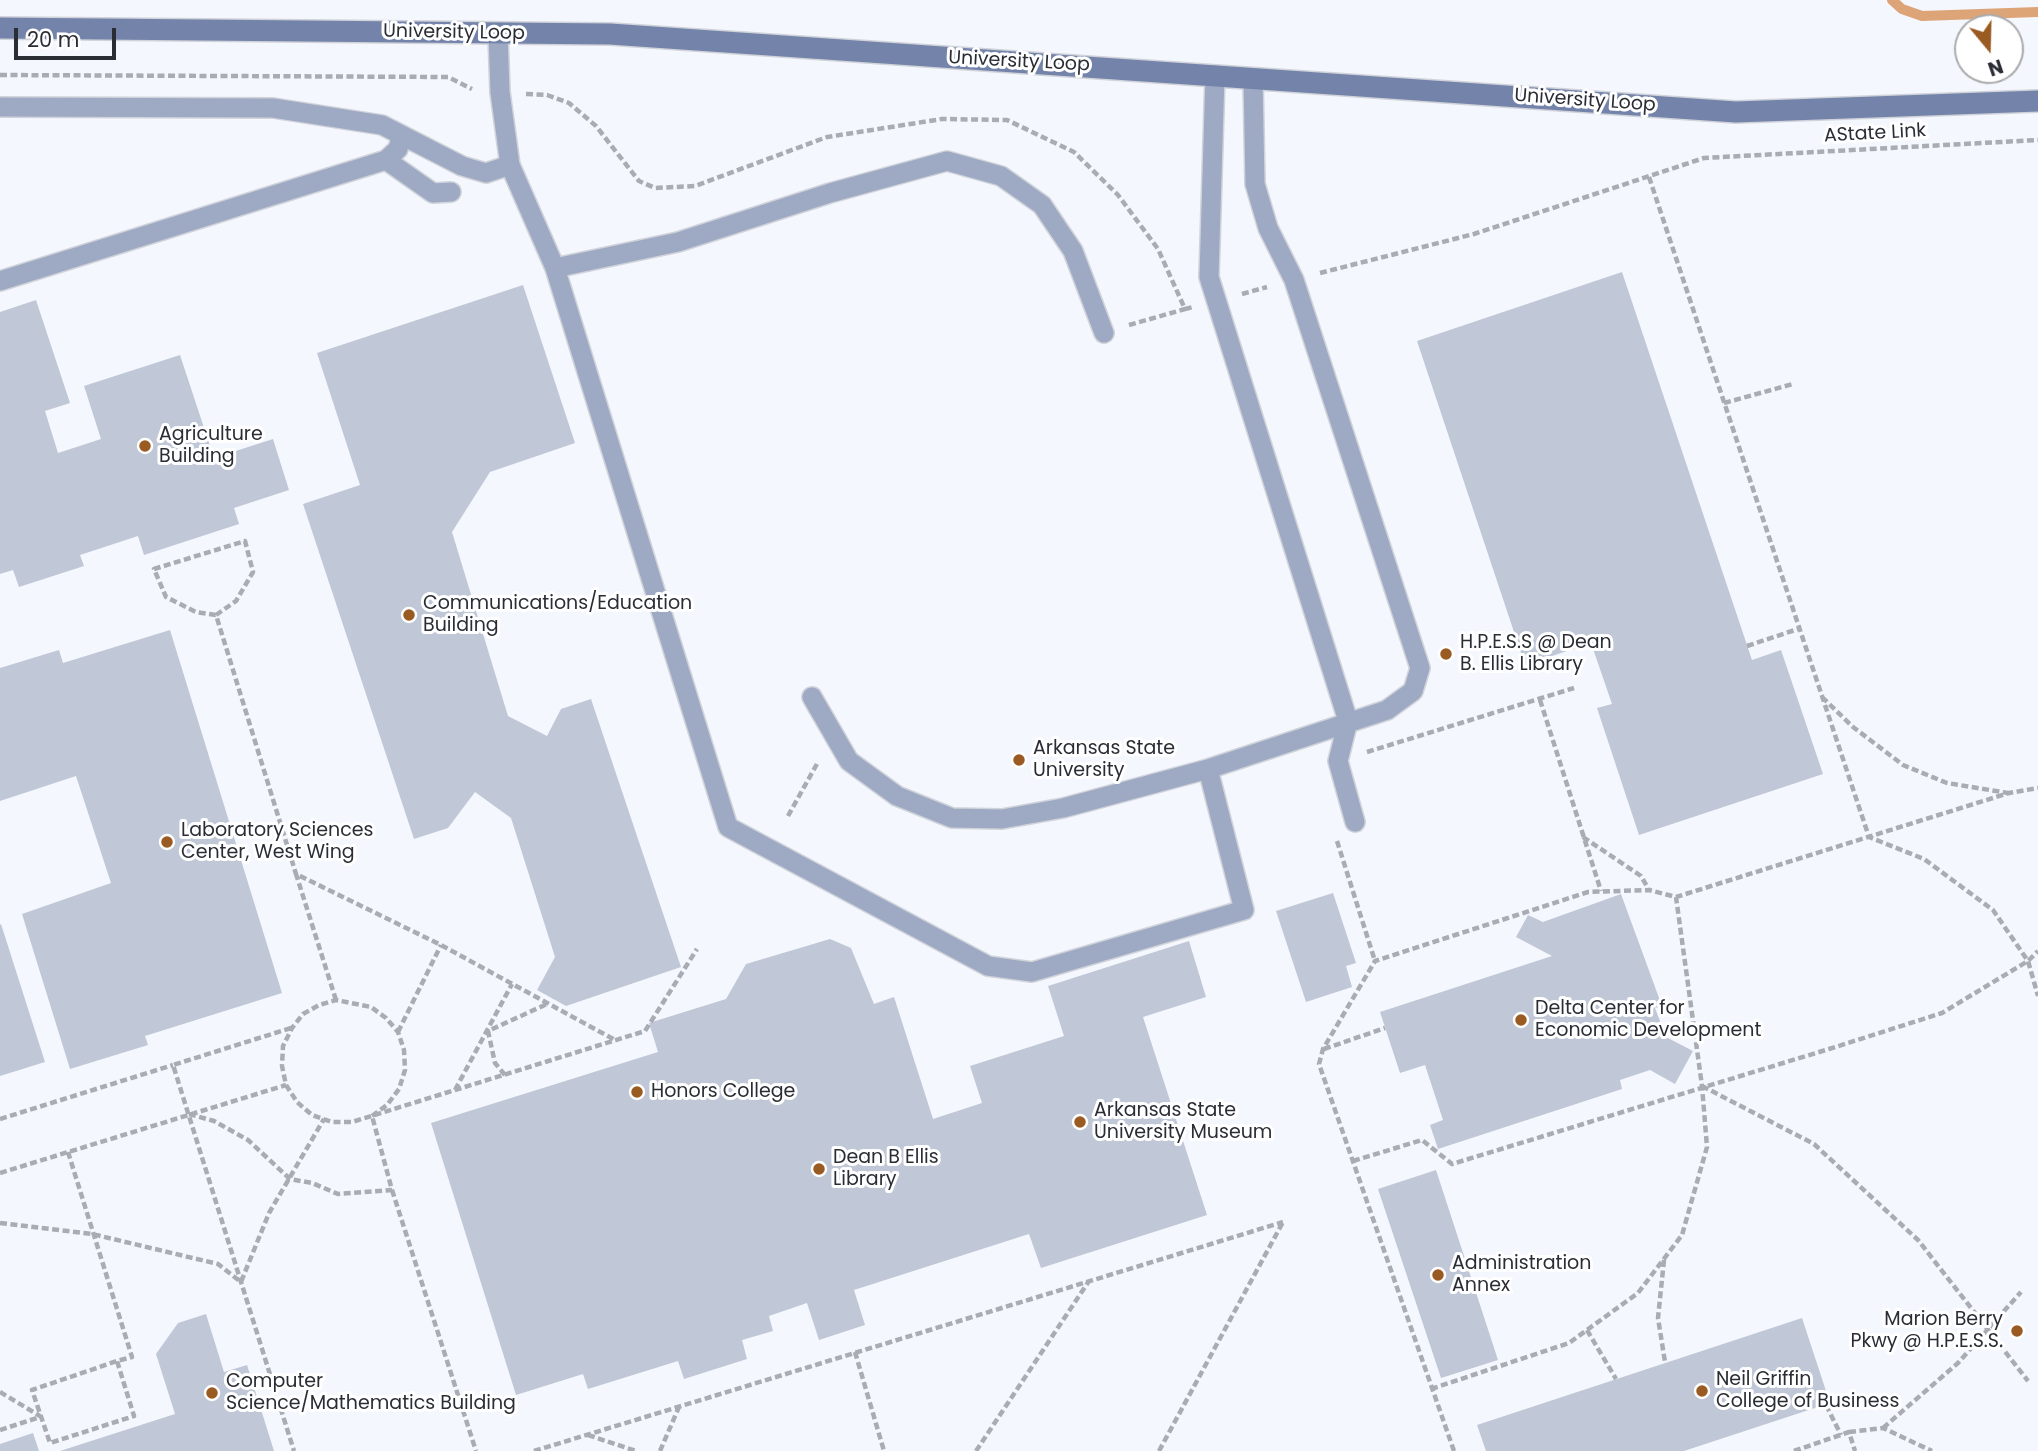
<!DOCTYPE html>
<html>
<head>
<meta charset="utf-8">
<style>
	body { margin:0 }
	#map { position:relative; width:2038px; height:1451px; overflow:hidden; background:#f4f7fd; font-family:Poppins,sans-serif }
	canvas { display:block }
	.north { position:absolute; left:1954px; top:14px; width:70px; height:70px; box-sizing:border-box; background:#fff; border:2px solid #aaabad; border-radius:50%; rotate:161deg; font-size:19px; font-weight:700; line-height:28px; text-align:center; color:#2a2d33 }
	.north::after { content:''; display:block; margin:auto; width:24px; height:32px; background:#9a5b22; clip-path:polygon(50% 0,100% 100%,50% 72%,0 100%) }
	.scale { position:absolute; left:14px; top:28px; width:102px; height:32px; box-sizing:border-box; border:4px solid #2a2d33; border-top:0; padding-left:9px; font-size:21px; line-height:24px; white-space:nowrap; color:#2a2d33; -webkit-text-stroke:5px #fff; paint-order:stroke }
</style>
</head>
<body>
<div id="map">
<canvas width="2038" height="1451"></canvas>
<div class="north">N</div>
<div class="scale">20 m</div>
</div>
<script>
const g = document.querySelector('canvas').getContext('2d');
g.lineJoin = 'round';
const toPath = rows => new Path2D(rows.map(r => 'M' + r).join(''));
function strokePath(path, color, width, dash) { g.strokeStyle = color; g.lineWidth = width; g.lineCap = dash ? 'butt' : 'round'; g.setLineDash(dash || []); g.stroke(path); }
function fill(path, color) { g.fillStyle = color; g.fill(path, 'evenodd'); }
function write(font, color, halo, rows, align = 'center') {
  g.font = font + ' Poppins,sans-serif'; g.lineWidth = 6; g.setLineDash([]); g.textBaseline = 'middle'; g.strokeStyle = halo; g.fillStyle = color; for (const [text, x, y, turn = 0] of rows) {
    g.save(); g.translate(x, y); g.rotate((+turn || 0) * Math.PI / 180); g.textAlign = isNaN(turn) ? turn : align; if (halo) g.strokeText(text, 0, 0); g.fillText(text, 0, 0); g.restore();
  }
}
strokePath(toPath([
	[1892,0,1902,9,1922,16,2038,12]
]), '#dda477', 10);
fill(toPath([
	[1622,272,1752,660,1781,650,1823,774,1639,835,1597,708,1612,704,1591,643,1525,665,1417,341],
	[523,285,575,443,490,472,452,532,508,716,547,736,561,709,591,699,681,967,566,1006,537,990,555,957,511,818,475,792,448,828,414,839,303,504,360,485,317,353],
	[36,300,70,403,45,411,58,453,101,439,84,386,180,355,214,458,273,439,289,490,234,508,239,524,144,555,138,536,80,555,84,566,19,587,13,570,0,574,0,312],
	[170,630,282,993,145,1036,148,1045,70,1069,22,914,111,883,76,776,0,801,0,668,59,650,63,663],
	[1333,893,1356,963,1346,966,1352,987,1306,1002,1276,911],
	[1621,894,1662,1006,1655,1008,1666,1037,1693,1051,1675,1084,1650,1070,1620,1080,1622,1089,1438,1149,1430,1125,1443,1120,1425,1065,1400,1073,1380,1012,1552,956,1516,937,1528,915,1543,922],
	[1,924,45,1062,0,1076,0,925],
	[830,939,851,948,874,1004,894,997,933,1119,982,1103,970,1066,1064,1036,1048,986,1189,941,1206,997,1143,1017,1207,1215,1041,1268,1029,1234,854,1290,865,1325,819,1340,807,1303,769,1316,773,1331,742,1340,747,1359,684,1379,678,1361,588,1389,583,1374,516,1395,431,1123,658,1052,649,1023,726,999,746,964],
	[1436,1170,1498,1360,1441,1378,1378,1189],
	[206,1314,224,1372,247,1365,274,1451,60,1451,175,1414,156,1354,178,1323],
	[1802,1318,1830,1403,1684,1451,1486,1451,1477,1425],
	[33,1433,39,1451,0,1451,0,1444]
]), '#c0c7d6');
const lane = toPath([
	[498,34,500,92,510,165,555,268,728,827,988,966,1032,972,1244,910,1208,769],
	[1215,75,1209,277,1348,721,1338,761,1355,822],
	[0,107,273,108,382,125,462,166,486,173,510,165],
	[386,160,433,193,451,192],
	[555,268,678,242,830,193,947,161,1001,176,1042,205,1073,251,1104,333],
	[0,281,386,160,398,149,401,137],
	[812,697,849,761,897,796,952,818,1002,819,1063,808,1208,769,1387,710,1413,691,1420,668,1294,280,1268,228,1255,184,1253,78]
]);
const secondary = toPath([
	[0,28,610,34,1736,112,2038,101]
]);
strokePath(lane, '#d0d3d9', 22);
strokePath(secondary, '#d0d3d9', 24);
strokePath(toPath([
	[0,75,448,77,472,89],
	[526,94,547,95,569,103,596,126,639,181,655,188,695,186,827,137,942,119,1007,120,1074,152,1118,195,1158,249,1185,309,1193,307],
	[1649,177,1869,837,1924,859,1993,910,2028,961,2038,996],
	[1320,273,1474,234,1704,158,2038,140],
	[1242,294,1267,287],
	[1129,325,1185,309],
	[1724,403,1793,384],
	[216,615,196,612,166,597,154,569,245,541,253,572,236,601,216,615,296,874],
	[1747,646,1798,629],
	[1822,697,1853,727,1903,765,1947,783,2008,793],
	[1540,700,1601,891],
	[1367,752,1574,688],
	[788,816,818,762],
	[1583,837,1641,876,1649,890],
	[1337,841,1375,961],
	[336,1000,296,874,441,945,615,1040],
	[291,1028,173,1065,294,1451],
	[398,1032,441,945],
	[1324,1049,1385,1028],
	[505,1075,495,1063,488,1031,547,1004],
	[1702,1086,1814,1144,1918,1240,2028,1381],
	[455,1090,512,984],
	[189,1114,214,1121,248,1140,290,1179,312,1183,338,1194,392,1190,372,1116],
	[372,1116,387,1105,399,1089,405,1070,404,1050,398,1032,386,1018,371,1007,336,1000,319,1005,303,1014,292,1028,283,1046,282,1066,286,1085,297,1102,312,1115,332,1122,352,1122,645,1031,697,949],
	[0,1119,173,1065],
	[68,1152,132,1357,117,1361,32,1390,50,1443,134,1416,117,1361],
	[1353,1161,1422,1140,1452,1164,1829,1049,1942,1013,2028,961,2038,951],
	[0,1173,286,1085],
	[392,1190,476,1451],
	[0,1223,92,1234,218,1264,241,1282,269,1213,324,1119],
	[1664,1260,1658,1318,1665,1362],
	[1587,1330,1616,1379],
	[855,1352,884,1451],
	[1431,1389,1569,1343,1638,1293,1682,1235,1707,1147,1702,1086,1676,897],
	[0,1392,40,1416],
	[1826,1405,1841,1435],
	[1883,1428,1958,1363,2021,1292],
	[0,1430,40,1417],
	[1849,1432,1883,1428,1932,1451],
	[588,1435,636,1451],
	[534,1451,1283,1222],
	[660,1451,679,1407],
	[976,1451,1089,1281],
	[1159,1451,1283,1222],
	[1454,1451,1319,1064,1323,1049,1375,961,1588,892,1649,890,1676,897,2009,793,2038,788],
	[1794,1451,1849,1432,1855,1451]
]), '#a9acb2', 4.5, [7, 3.5]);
strokePath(lane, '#9ea9c4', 19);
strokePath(secondary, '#7483aa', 21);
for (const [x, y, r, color] of [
	[145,446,7,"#9a5b22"],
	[409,615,7,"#9a5b22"],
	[1446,654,7,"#9a5b22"],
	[1019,760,7,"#9a5b22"],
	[167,842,7,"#9a5b22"],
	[1521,1020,7,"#9a5b22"],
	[637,1092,7,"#9a5b22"],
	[1080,1122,7,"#9a5b22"],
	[819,1169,7,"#9a5b22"],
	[1438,1275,7,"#9a5b22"],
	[2017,1331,7,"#9a5b22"],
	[1702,1391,7,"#9a5b22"],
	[212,1393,7,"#9a5b22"]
]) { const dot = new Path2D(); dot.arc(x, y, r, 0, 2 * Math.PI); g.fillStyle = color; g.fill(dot); strokePath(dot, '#fff', 2.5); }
write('19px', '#2a2d33', '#fff', [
	["University Loop",454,33,1],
	["University Loop",1019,62,3],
	["University Loop",1585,101,4],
	["AState Link",1875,134,-3]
]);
write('19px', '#2a2d33', '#fff', [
	["Agriculture",159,435],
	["Building",159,457],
	["Communications/Education",423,604],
	["Building",423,626],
	["H.P.E.S.S @ Dean",1460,643],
	["B. Ellis Library",1460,665],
	["Arkansas State",1033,749],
	["University",1033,771],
	["Laboratory Sciences",181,831],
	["Center, West Wing",181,853],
	["Delta Center for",1535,1009],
	["Economic Development",1535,1031],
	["Honors College",651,1092],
	["Arkansas State",1094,1111],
	["University Museum",1094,1133],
	["Dean B Ellis",833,1158],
	["Library",833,1180],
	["Administration",1452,1264],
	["Annex",1452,1286],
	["Marion Berry",2003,1320,"right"],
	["Pkwy @ H.P.E.S.S.",2003,1342,"right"],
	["Neil Griffin",1716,1380],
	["College of Business",1716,1402],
	["Computer",226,1382],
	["Science/Mathematics Building",226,1404]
], 'left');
</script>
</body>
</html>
